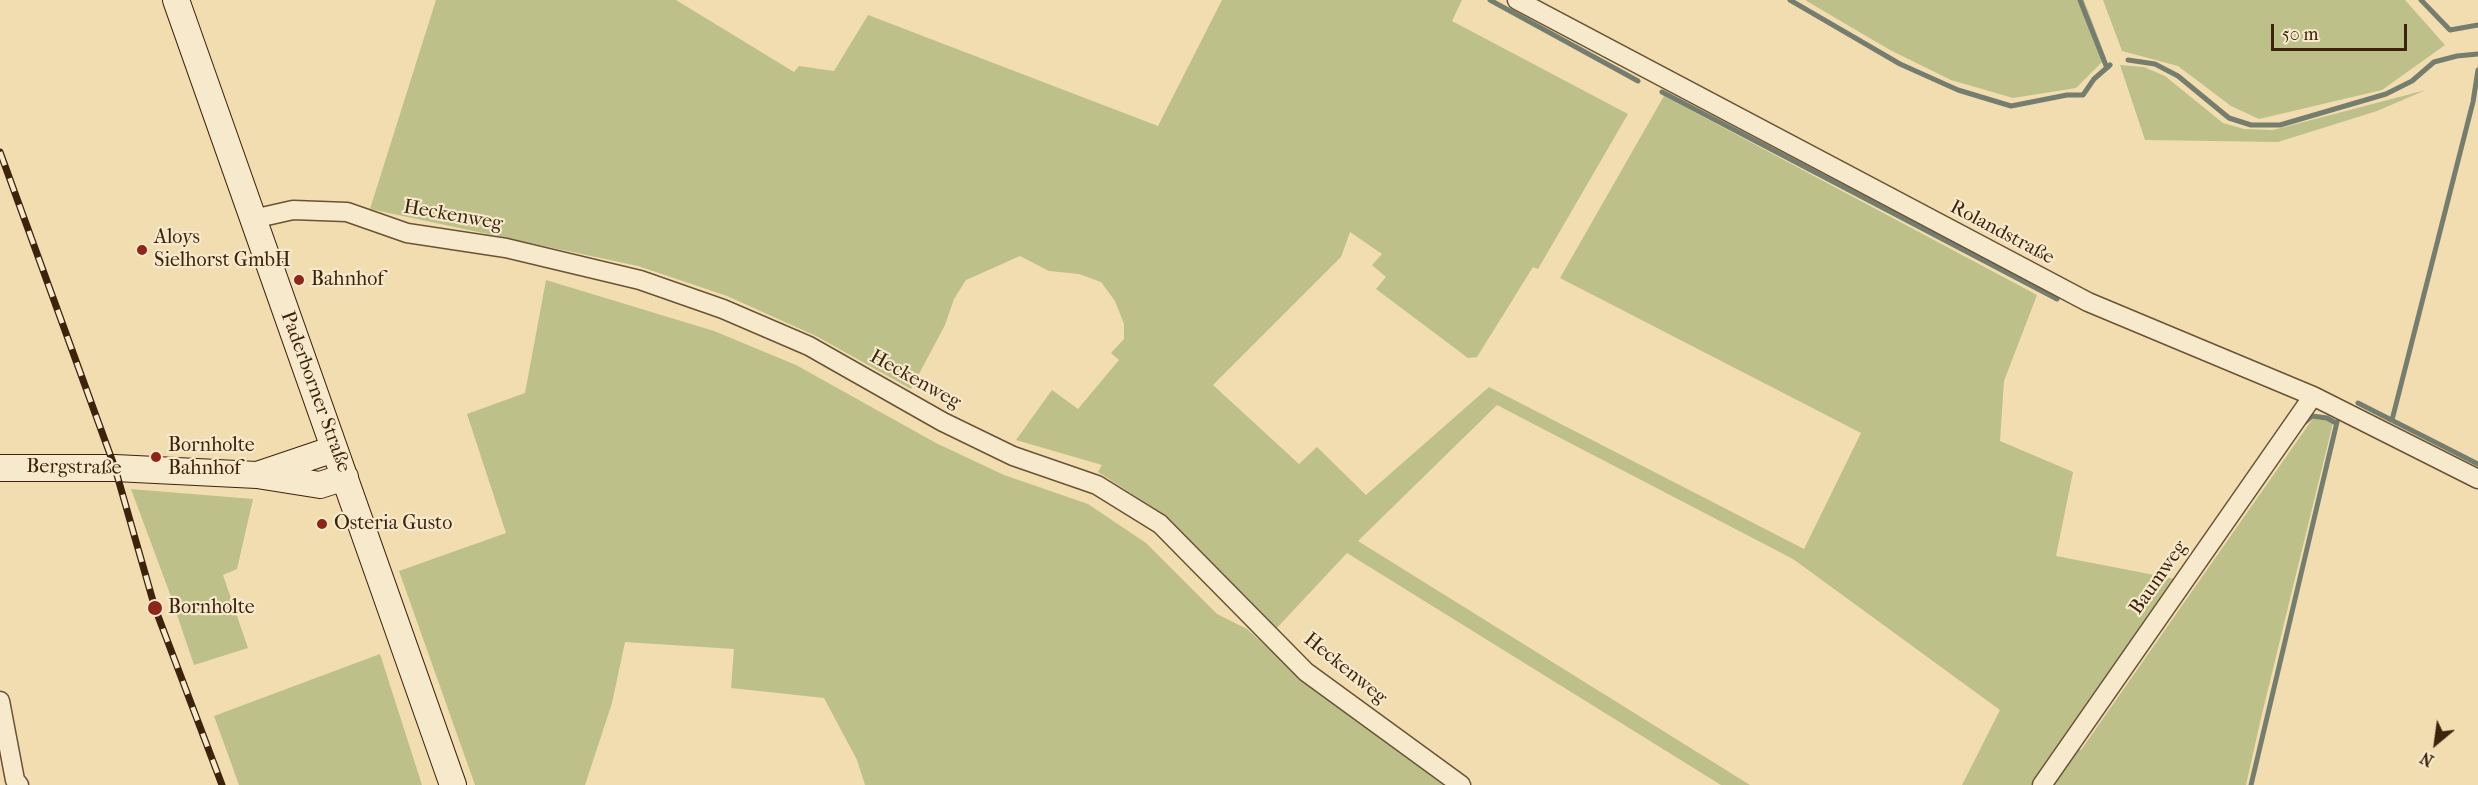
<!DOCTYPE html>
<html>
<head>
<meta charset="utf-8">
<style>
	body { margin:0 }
	#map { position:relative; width:2478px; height:785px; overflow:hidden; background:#f1ddb0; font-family:"IM FELL French Canon",serif }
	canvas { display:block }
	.north { position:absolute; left:2406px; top:713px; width:60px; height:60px; -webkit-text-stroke:4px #f6e9cc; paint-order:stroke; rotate:209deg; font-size:16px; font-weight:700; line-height:24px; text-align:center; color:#3d230c }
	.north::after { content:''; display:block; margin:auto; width:21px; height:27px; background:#3d230c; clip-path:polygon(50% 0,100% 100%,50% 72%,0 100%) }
	.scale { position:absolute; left:2271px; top:24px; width:136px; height:27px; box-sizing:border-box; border:3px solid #3d230c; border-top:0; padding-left:8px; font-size:18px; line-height:21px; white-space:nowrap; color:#3d230c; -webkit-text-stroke:4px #f6e9cc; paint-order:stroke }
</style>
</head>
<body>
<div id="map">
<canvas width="2478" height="785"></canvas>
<div class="north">N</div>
<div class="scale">50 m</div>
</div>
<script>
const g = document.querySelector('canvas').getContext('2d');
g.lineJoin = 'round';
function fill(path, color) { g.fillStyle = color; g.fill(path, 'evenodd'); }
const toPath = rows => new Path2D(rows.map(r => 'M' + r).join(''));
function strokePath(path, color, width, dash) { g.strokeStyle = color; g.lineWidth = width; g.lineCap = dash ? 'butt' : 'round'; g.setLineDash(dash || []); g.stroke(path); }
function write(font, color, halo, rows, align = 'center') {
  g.font = font + ' "IM FELL French Canon",serif'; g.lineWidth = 4.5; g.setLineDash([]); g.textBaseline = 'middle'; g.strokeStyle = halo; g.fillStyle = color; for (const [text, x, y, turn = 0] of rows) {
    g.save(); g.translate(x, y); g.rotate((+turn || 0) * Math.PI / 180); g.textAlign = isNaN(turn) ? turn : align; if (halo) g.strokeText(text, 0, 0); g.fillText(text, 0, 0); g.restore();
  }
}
fill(toPath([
	[436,0,676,0,794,72,799,66,834,71,868,15,1158,126,1222,0,1462,0,1452,21,1628,114,1538,269,1533,267,1477,357,1468,358,1376,289,1386,277,1372,265,1382,254,1350,232,1341,257,1213,385,1299,464,1317,447,1366,495,1489,387,1804,549,1861,433,1560,278,1664,96,2037,295,2004,381,2000,441,2073,472,2056,556,2175,579,2064,738,2081,750,2316,414,2333,423,2261,718,2246,785,1962,785,2000,710,1793,559,1497,405,1358,541,1750,785,1721,785,1347,553,1274,631,1160,512,1098,472,1102,465,1016,440,1052,390,1078,409,1119,360,1111,353,1124,339,1124,324,1115,301,1101,282,1079,274,1049,271,1020,256,966,280,954,299,945,325,911,389,816,336,727,296,638,266,370,209],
	[1805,0,2084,0,2106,58,2076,88,2013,98,1951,80,1890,50],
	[2103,0,2405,0,2445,45,2382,90,2259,119,2231,106,2178,66,2122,51],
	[2120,65,2144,67,2165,76,2223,123,2244,129,2273,130,2426,90,2377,111,2278,142,2145,140],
	[546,280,714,331,796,365,936,443,1004,475,1088,504,1146,543,1217,614,1247,629,1300,677,1449,785,865,785,857,760,824,698,731,688,734,649,625,642,612,703,585,785,475,785,399,571,506,533,467,414,525,393],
	[131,489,253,499,237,569,223,575,248,648,194,665,170,594],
	[380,654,422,785,239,785,214,716]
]), '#bdc089');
strokePath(toPath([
	[1490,0,1638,81],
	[1790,0,1900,64,1958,90,2011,106,2067,95,2083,95,2094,79,2110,65],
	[2080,0,2107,68],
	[2421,0,2450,30,2478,25],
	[2128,60,2155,64,2178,76,2229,118,2251,125,2280,125,2386,94,2412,81,2434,62,2457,56,2478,54],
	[1662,92,2057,299],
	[2358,403,2478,464],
	[2392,420,2473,102,2478,70],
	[2303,424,2312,416,2327,418,2336,423],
	[2251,785,2337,422]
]), '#757e6e', 5);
const street = toPath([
	[1517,0,2088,302,2313,396,2478,479],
	[253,219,293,210,347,212,407,233,506,248,640,280,723,309,809,346,943,422,1013,456,1097,485,1160,524,1306,672,1461,785],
	[0,701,15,780,19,785],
	[2042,785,2313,396]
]);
const secondary = toPath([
	[176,0,453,785],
	[0,468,115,468,257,475,320,485,345,477],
	[260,474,334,449]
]);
strokePath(street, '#6a5235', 21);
strokePath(secondary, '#3d230c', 28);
strokePath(street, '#f6e9cc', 18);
strokePath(secondary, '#f6e9cc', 26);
const rail = toPath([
	[0,152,115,468,155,608,222,785]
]);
strokePath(rail, '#3d230c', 7);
strokePath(rail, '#f6e9cc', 4.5, [14]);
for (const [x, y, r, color] of [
	[142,250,6,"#8f2418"],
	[299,280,6,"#8f2418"],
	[156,457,6,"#8f2418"],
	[322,524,6,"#8f2418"],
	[155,608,8,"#8f2418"]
]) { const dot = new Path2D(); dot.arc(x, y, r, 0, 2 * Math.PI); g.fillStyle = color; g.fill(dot); strokePath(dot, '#f6e9cc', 2); }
write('20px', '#3d230c', '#f6e9cc', [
	["Heckenweg",453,216,10],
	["Rolandstraße",2002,233,28],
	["Heckenweg",915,380,29],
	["Paderborner Straße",315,392,70],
	["Bergstraße",74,468,1],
	["Baumweg",2159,578,-55],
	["Heckenweg",1345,669,39]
]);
write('20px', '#3d230c', '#f6e9cc', [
	["Aloys",154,238],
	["Sielhorst GmbH",154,261],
	["Bahnhof",311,280],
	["Bornholte",168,446],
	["Bahnhof",168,469],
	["Osteria Gusto",334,524],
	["Bornholte",168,608]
], 'left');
</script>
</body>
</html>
